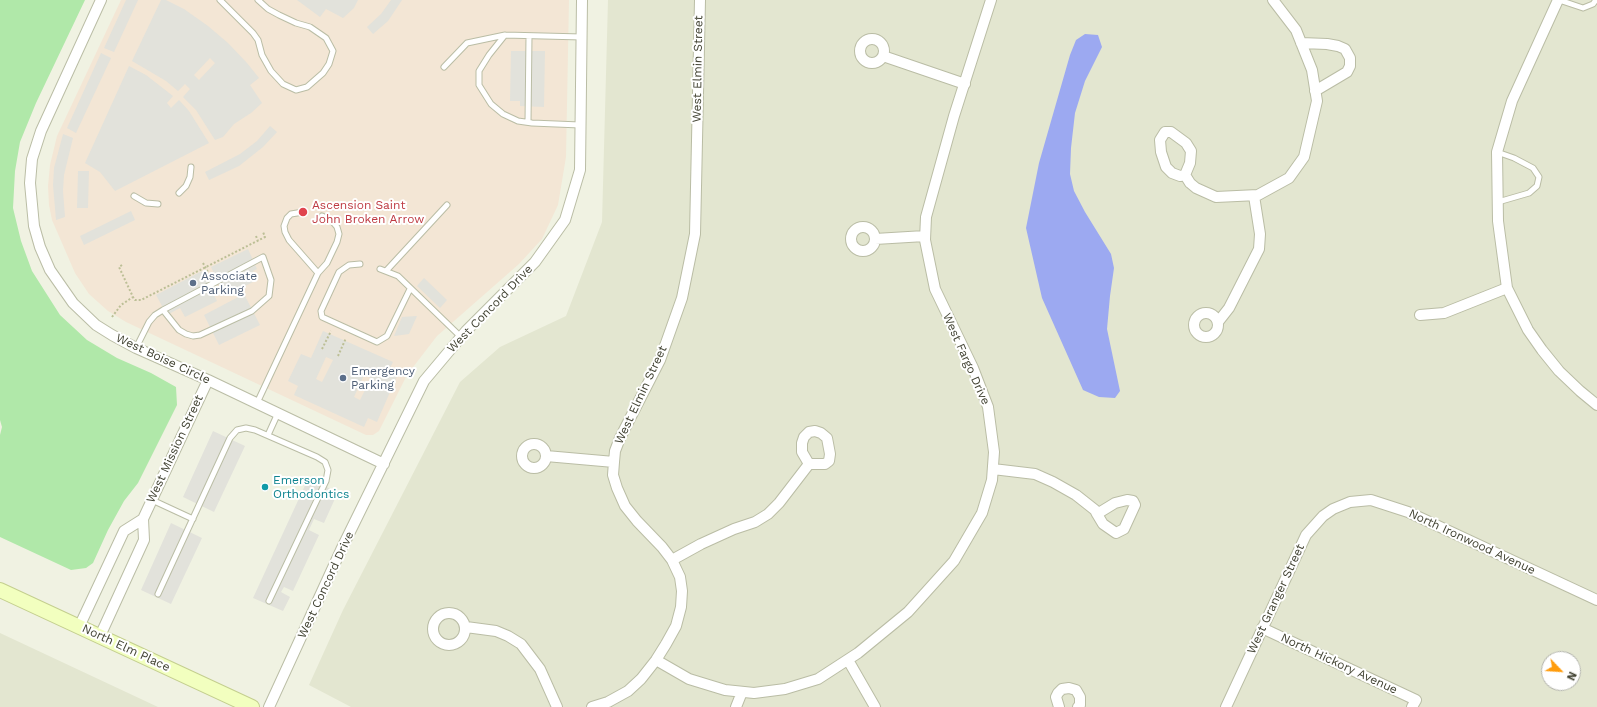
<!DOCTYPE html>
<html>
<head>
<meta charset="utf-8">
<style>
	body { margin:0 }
	#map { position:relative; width:1597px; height:707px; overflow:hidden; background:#f0f2e2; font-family:"Work Sans",sans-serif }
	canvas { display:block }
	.north { position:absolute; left:1541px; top:651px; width:40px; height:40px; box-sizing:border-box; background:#fff; border:1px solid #b3b4ad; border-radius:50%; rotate:115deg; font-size:11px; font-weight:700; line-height:16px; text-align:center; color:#424333 }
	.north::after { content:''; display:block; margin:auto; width:14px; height:18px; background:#ff9c0c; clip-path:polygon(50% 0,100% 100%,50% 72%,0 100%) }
</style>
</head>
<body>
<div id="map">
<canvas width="1597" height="707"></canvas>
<div class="north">N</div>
</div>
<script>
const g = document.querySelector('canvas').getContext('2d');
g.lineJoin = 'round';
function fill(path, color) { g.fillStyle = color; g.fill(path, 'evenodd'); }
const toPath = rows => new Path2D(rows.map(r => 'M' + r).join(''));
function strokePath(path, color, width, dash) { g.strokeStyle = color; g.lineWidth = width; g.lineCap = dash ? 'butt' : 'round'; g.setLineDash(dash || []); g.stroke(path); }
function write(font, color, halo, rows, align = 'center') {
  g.font = font + ' "Work Sans",sans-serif'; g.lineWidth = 4; g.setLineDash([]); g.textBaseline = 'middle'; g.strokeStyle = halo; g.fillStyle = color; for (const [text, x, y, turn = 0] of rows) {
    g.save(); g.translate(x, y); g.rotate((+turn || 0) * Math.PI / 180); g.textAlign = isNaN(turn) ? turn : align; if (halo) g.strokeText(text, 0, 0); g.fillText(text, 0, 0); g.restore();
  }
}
fill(toPath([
	[608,0,1597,0,1597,707,351,707,309,685,343,610,460,382,500,347,566,316,602,222],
	[1549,659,1573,659,1573,683,1549,683],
	[0,633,158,707,0,707]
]), '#e3e6d0');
fill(toPath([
	[121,0,569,0,566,157,558,205,542,239,519,264,437,336,407,375,379,431,373,435,366,435,126,322,108,311,89,294,75,273,52,220,49,205,48,186,50,165,57,136]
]), '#f3e6d5');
fill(toPath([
	[0,0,85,0,36,103,20,142,15,171,13,208,21,241,32,271,60,315,87,340,117,358,151,373,176,387,177,405,138,483,124,501,108,530,93,563,86,568,71,570,0,537,0,435,2,427,0,420]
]), '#b0e8a9');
fill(toPath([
	[126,0,138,0,114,52,104,48],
	[161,0,166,0,184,9,208,26,228,43,247,63,259,78,250,85,262,103,251,113,234,124,223,137,215,140,196,110,183,97,190,89,185,84,178,91,166,81,132,61],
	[210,58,215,63,199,80,194,75],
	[297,0,358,0,354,8,343,18,326,9,320,17],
	[391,0,402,0,388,21,373,34,367,27,381,14],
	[511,51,545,51,544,107,520,106,520,101,510,101],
	[101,53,111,58,76,133,67,128],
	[129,66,146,75,173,96,167,103,171,108,179,100,189,111,209,143,115,191,100,172,85,163],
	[270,126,277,132,263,147,239,166,209,180,205,172,240,154,257,141],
	[63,134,73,138,64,175,63,191,65,217,56,220,53,185,54,168],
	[78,171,89,171,88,208,77,208],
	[131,211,135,220,84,245,80,236],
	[248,249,257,269,253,271,257,280,225,296,211,267],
	[202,271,217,301,185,317,180,308,167,315,156,295],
	[424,278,447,300,440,308,417,286],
	[244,294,260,325,219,345,204,315],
	[417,316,409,334,394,336,402,317],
	[323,331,393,362,388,372,397,376,377,422,368,418,364,427,294,395,298,386,288,381,301,354,311,358],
	[326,357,333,360,322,382,316,379],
	[364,375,371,378,360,400,354,397],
	[213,431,245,446,214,512,183,497],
	[308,479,338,492,324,523,314,519,309,530,319,535,293,591,284,587,281,592,290,597,283,611,253,598],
	[171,523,202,538,171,604,141,590]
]), '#e2e2db');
fill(toPath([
	[1085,34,1098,35,1102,47,1085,81,1075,113,1071,148,1070,174,1074,191,1085,212,1111,254,1114,268,1110,296,1107,329,1120,391,1115,398,1099,397,1083,390,1042,298,1026,228,1039,163,1070,55,1076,40]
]), '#9ca9f1');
const service = toPath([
	[220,0,253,33,258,40,262,55,271,71,283,84,296,90,307,87,323,73,329,64,333,51,326,38,310,27,296,23,279,15,268,9,258,0],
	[1559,0,1583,8,1593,4,1596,0],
	[444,67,467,43,505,35],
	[528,122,529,36],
	[580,125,532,123,518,121,503,114,491,104,479,85,479,71,489,55,505,35,582,37],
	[1497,152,1514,158,1533,168,1539,177,1537,186,1529,193,1498,202],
	[179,193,186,186,190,177,191,167],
	[134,196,146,203,158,204],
	[303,212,291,214,287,218,284,226,285,232,289,240,318,273],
	[360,264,349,265,339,272,321,311,322,317,377,342,387,336,410,289],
	[380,269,398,276,461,337],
	[386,271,447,205],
	[136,348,149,322,155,315,163,310,263,257,271,280,269,296,252,311,200,335,193,336,186,334,179,330,163,310],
	[257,403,318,273,327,263,337,242,339,234,337,227,332,221,322,216],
	[268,435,278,413],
	[152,500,193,519],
	[158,594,230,438,237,430,246,428,255,430,317,457,325,462,328,470,326,481,269,601]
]);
const minor = toPath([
	[101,0,41,131,32,159,30,183,34,226,40,247,50,270,73,303,96,325,112,335,136,348,208,380,384,464],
	[1558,0,1512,101,1497,152,1498,221,1507,288,1528,330,1542,350,1559,371,1580,391,1597,405],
	'860 51a12 12 0 1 1 24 0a12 12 0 1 1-24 0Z',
	[1301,43,1327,44,1338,46,1345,49,1350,58,1350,66,1347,72,1315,91],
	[883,56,965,84],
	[1165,132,1171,132,1186,143,1191,151,1190,163,1185,175,1180,176,1172,173,1166,167,1161,152,1160,140,1165,132],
	[1185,175,1190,183,1196,188,1216,197,1258,195,1289,178,1304,157,1317,101,1312,70,1296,30,1273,0],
	'851 239a12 12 0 1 1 24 0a12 12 0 1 1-24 0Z',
	[875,239,925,236],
	'1194 325a12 12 0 1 1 24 0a12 12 0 1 1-24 0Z',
	[1420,315,1444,313,1507,288],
	[1218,322,1229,308,1259,249,1260,234,1254,196],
	[815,431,821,433,827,438,830,454,829,461,825,464,809,464,802,452,802,443,804,437,809,432,815,431],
	'522 456a12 12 0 1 1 24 0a12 12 0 1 1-24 0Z',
	[546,456,614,462],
	[993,469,1035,474,1053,482,1076,495,1095,510,1097,514,1103,524,1116,533,1124,529,1135,505,1133,501,1127,500,1115,503,1097,514],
	[672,560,701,544,734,529,755,522,768,514,779,503,809,464],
	'433 629a16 16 0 1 1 32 0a16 16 0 1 1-32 0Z',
	[79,627,124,531,143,519],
	[466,627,496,631,508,636,521,644,540,669,557,707],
	[1262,628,1416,700,1412,707],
	[100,636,144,540,143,519,208,380],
	[656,660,689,679,725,690,754,693,785,689,818,679,858,653,908,612,954,561,982,513,992,480,994,452,988,407,973,368,935,289,925,240,926,217,954,116,991,0],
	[848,660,875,707],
	[269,707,341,550,424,381,466,331,535,262,565,220,580,170,582,0],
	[592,707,608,702,628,691,641,679,656,660,666,644,676,626,681,607,682,591,680,577,672,560,662,547,637,521,625,506,617,488,613,475,614,462,615,451,620,438,660,360,682,298,695,234,700,0],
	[736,707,742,692],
	[1059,707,1056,697,1058,693,1062,689,1069,688,1076,690,1080,697,1080,705,1078,707],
	[1226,707,1306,535,1323,516,1333,509,1350,502,1371,500,1408,512,1597,600]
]);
const secondary = toPath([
	[0,590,252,707]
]);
strokePath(service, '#babda5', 7);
strokePath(minor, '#babda5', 12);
strokePath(secondary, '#c4cf8f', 16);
strokePath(toPath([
	[256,236,258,241],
	[203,263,210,276],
	[122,265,119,267,133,297,135,300,141,300,265,237,263,232],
	[112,317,121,305,133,297],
	[322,349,331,331],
	[338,356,346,338]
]), '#bcbf96', 2, [2, 2]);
strokePath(service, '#fff', 5);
strokePath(minor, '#fff', 10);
strokePath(secondary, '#f2ffbf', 14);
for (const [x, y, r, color] of [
	[303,212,5,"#e0444e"],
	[193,283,4,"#5c6f8a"],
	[343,378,4,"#5c6f8a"],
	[265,487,4,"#0f9aa8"]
]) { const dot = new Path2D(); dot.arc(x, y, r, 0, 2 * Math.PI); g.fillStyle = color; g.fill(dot); strokePath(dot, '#fff', 1.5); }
write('12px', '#424333', '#fff', [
	["West Elmin Street",698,69,-89],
	["West Concord Drive",490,309,-46],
	["West Boise Circle",163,359,25],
	["West Fargo Drive",966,359,66],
	["West Elmin Street",641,395,-65],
	["West Mission Street",175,449,-65],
	["North Ironwood Avenue",1472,542,25],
	["West Concord Drive",326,585,-65],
	["West Granger Street",1276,599,-65],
	["North Elm Place",126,648,25],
	["North Hickory Avenue",1339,664,25]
]);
write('12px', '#be3a42', '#fff', [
	["Ascension Saint",312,205],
	["John Broken Arrow",312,219]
], 'left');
write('12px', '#4e5e75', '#fff', [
	["Associate",201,276],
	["Parking",201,290],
	["Emergency",351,371],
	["Parking",351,385]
], 'left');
write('12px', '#0d838f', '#fff', [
	["Emerson",273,480],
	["Orthodontics",273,494]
], 'left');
</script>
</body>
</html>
